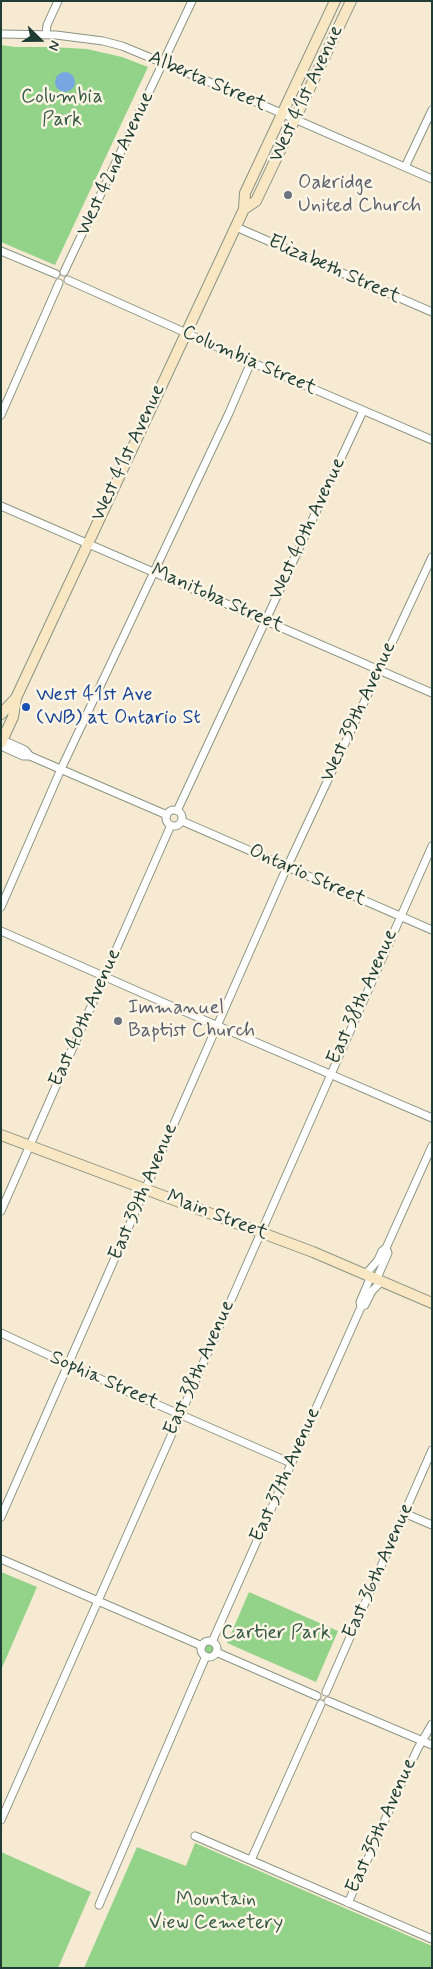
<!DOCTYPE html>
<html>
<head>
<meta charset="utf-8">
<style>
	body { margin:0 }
	#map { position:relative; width:433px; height:1969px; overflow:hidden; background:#f6ead2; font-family:Mynerve,sans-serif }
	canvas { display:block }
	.frame { position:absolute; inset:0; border:2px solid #1f3d34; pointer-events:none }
	.north { position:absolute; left:15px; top:15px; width:50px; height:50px; -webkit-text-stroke:4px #fcf5e5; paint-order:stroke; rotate:112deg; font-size:14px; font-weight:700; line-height:20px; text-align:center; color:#1f3d34 }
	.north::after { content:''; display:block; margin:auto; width:18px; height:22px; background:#1f3d34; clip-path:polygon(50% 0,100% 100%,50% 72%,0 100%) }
</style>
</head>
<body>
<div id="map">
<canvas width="433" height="1969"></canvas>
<div class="frame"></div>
<div class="north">N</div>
</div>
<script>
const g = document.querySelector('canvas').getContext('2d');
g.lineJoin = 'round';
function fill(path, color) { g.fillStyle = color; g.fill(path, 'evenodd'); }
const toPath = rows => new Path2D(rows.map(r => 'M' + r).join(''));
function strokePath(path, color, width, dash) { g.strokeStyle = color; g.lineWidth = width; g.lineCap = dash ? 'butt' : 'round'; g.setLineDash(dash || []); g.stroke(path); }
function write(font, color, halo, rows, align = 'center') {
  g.font = font + ' Mynerve,sans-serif'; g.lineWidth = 5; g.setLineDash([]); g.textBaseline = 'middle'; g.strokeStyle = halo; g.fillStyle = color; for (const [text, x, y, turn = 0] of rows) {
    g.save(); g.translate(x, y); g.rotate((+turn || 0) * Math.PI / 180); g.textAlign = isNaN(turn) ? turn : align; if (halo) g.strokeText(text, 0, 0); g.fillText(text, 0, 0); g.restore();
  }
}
fill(toPath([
	[1,45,15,47,51,47,87,49,122,57,148,67,55,265,1,242],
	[1,1572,37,1587,1,1670],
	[249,1592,338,1631,316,1682,227,1643],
	'203 1649a6 6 0 1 1 12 0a6 6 0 1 1-12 0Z',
	[195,1843,432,1946,432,1968,84,1968,137,1847,186,1866],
	[1,1852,91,1892,58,1968,1,1968]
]), '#92d289');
fill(toPath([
	'55 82a10 10 0 1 1 20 0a10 10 0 1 1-20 0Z'
]), '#77a6e1');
const street = toPath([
	[1,34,56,35,103,41,122,46,219,86,432,179],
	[46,35,47,25,58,1],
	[405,167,432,110],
	[236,227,432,312],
	[1,251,56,274],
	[64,272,192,1],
	[68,280,251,362,432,440],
	[1,415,59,283],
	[1,506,432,693],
	[3,740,25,750,30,756,167,815],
	[1,746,23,756,30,756],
	'166 818a8 8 0 1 1 16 0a8 8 0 1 1-16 0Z',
	[177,811,363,411],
	[182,821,432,930],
	[1,907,61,769,229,413,251,362],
	[1,931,160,1001,432,1118],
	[1,1211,171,825],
	[366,1274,378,1260,382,1251,386,1248,432,1146],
	[377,1278,388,1253,386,1248],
	[361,1307,365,1305,372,1291,382,1281],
	[1,1333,124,1390,291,1463],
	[404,1513,432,1525],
	[1,1517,283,876,432,557],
	[1,1559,202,1646],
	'201 1649a8 8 0 1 1 16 0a8 8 0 1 1-16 0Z',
	[212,1642,361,1307,360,1302,371,1276],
	[216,1652,317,1696],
	[326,1692,432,1450],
	[328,1701,432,1745],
	[1,1820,432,846],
	[195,1836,432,1939],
	[251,1860,321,1704],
	[348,1903,397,1793,418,1748,432,1724],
	[99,1905,206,1656]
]);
const secondary = toPath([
	[244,209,256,201,351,1],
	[1,714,16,698],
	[1,743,13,717,16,698,244,209,245,193,335,1],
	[1,1135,313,1252,432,1303]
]);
strokePath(street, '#8a9483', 9);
strokePath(secondary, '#8a9483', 12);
strokePath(street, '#fff', 7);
strokePath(secondary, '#f9e7c3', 10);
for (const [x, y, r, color] of [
	[288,195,5,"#6b7280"],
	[26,707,5,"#1a4fb4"],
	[118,1021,5,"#6b7280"]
]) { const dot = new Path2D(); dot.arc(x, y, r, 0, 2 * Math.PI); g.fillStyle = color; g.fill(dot); strokePath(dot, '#fcf5e5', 2); }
write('20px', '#1f3d34', '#fcf5e5', [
	["Alberta Street",207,82,23],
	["West 41st Avenue",307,94,-65],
	["West 42nd Avenue",116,164,-65],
	["Elizabeth Street",334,270,24],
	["Columbia Street",249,361,24],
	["West 41st Avenue",129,453,-65],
	["West 40th Avenue",308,529,-65],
	["Manitoba Street",217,599,24],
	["West 39th Avenue",359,712,-65],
	["Ontario Street",307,876,24],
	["East 38th Avenue",363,997,-66],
	["East 40th Avenue",86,1018,-66],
	["East 39th Avenue",144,1192,-67],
	["Main Street",217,1216,21],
	["East 38th Avenue",200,1368,-66],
	["Sophia Street",104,1381,24],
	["East 37th Avenue",286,1475,-66],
	["East 36th Avenue",379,1571,-66],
	["East 35th Avenue",382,1826,-66]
]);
write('20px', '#365b45', '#fcf5e5', [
	["Columbia",62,98],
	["Park",62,121],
	["Cartier Park",276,1634],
	["Mountain",216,1901],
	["View Cemetery",216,1924]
]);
write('20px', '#5b616d', '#fcf5e5', [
	["Oakridge",298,184],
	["United Church",298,207],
	["Immanuel",128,1009],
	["Baptist Church",128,1032]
], 'left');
write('20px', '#164399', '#fcf5e5', [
	["West 41st Ave",36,696],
	["(WB) at Ontario St",36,719]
], 'left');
</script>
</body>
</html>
